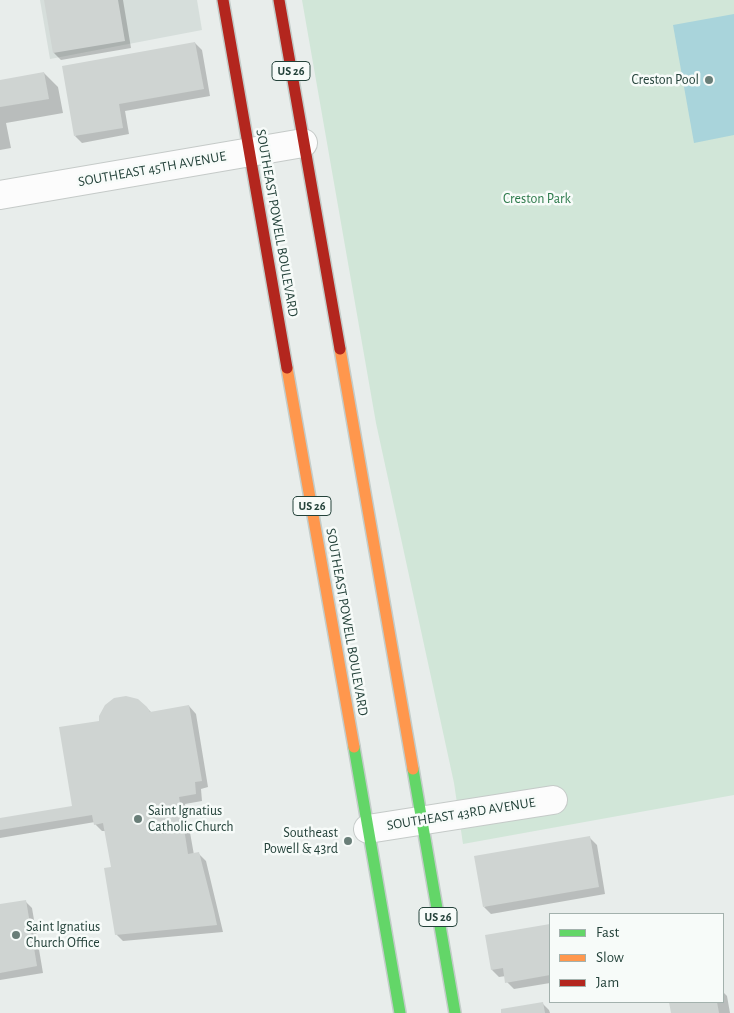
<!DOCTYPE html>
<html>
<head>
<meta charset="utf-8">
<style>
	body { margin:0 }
	#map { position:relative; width:734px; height:1013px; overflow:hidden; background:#e8edeb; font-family:"Alegreya Sans",sans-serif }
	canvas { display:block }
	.legend { position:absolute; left:549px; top:913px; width:175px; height:90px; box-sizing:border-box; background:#f7fbf9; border:1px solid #a3b1ad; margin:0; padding:6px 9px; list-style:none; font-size:15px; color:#24423a }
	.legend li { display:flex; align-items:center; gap:10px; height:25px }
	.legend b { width:25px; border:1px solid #a3b1ad }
</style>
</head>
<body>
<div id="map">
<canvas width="734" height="1013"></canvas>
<ul class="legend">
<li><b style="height:6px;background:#63d668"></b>Fast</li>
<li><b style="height:6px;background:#ff974d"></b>Slow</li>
<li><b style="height:6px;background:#b3261e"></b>Jam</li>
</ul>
</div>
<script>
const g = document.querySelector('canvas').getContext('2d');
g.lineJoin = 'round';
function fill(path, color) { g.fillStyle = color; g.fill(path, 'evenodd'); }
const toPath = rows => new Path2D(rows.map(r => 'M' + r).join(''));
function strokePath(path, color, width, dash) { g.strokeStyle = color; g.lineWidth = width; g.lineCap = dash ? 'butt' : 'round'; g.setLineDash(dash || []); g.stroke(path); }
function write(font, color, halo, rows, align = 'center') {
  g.font = font + ' "Alegreya Sans",sans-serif'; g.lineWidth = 5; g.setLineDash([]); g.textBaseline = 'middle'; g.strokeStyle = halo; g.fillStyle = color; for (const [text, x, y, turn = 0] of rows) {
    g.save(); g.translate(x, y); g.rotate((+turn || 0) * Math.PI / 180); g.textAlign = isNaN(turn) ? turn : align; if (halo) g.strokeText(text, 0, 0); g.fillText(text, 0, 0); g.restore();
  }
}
fill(toPath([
	[40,0,197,0,202,30,50,59]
]), '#d6dedb');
fill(toPath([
	[302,0,734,0,734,795,463,844,454,783,376,423]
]), '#d1e6d8');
fill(toPath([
	[734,14,734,135,694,143,673,25]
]), '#a9d4db');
fill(toPath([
	[45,0,123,0,131,48,61,60,54,53],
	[195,43,202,50,210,96,125,111,129,134,82,143,75,136],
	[44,73,58,87,63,113,6,123,11,148,0,150,0,81],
	[189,706,196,714,208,787,201,789,202,801,185,804,194,855,199,854,206,861,223,932,123,941,116,934,112,868,106,831,102,831,95,824,95,822,0,838,0,819,74,807,100,722,147,708,152,713],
	[590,838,597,845,605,894,491,914,484,907],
	[25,901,32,908,43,973,0,980,0,905],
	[550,925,550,983,514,989,507,982,506,976,499,977,492,970,486,936],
	[723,992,727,996,730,1013,672,1013,670,1002,723,1002],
	[542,1003,549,1010,550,1013,503,1013]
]), '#0003');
fill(toPath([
	[44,0,118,0,125,41,53,53],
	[195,42,204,89,119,104,123,128,74,136,62,66],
	[44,72,49,99,0,107,0,80],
	[126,696,138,699,147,707,150,712,189,705,202,781,195,782,196,794,179,797,188,854,199,852,214,911,217,925,115,935,104,868,111,867,103,823,94,825,92,815,0,830,0,818,72,806,59,727,99,721,99,716,105,705,114,698],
	[590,836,599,887,483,907,474,856],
	[26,900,37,966,0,973,0,904],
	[550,924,550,975,505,983,503,968,491,970,485,935],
	[543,1002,545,1013,501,1013,501,1009],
	[669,1002,717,1002,719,1013,671,1013]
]), '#cfd4d2');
const street = toPath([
	[0,195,303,143],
	[368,829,553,800]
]);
const fast = toPath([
	[354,747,400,1013],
	[413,769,455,1013]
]);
const slow = toPath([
	[340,349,413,769],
	[287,368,354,747]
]);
const jam = toPath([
	[223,0,287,368],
	[279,0,340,349]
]);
strokePath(street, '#c5cac8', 30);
strokePath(fast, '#c3ccc9', 14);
strokePath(slow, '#c3ccc9', 14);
strokePath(jam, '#c3ccc9', 14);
strokePath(street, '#fcfcfc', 28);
strokePath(fast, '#63d668', 11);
strokePath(slow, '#ff974d', 11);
strokePath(jam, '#b3261e', 11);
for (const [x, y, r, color] of [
	[709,80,5,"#697e78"],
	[138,819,5,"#697e78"],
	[348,841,5,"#697e78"],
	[16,935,5,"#697e78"]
]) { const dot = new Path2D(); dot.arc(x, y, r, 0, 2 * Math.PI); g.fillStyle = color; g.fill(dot); strokePath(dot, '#f7fbf9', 2); }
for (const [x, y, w] of [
	[291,71,38],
	[312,506,38],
	[438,917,38]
]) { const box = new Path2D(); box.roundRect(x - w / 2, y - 9.5, w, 19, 4); g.fillStyle = '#f7fbf9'; g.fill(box); strokePath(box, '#24423a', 1); }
write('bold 12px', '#24423a', null, [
	["US 26",291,71],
	["US 26",312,506],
	["US 26",438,917]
]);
write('14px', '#24423a', '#f7fbf9', [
	["Creston Pool",699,80],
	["Saint Ignatius",148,811,"left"],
	["Catholic Church",148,827,"left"],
	["Southeast",338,833],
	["Powell & 43rd",338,849],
	["Saint Ignatius",26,927,"left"],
	["Church Office",26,943,"left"]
], 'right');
write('14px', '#24423a', '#f7fbf9', [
	["SOUTHEAST 45TH AVENUE",152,169,-10],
	["SOUTHEAST POWELL BOULEVARD",277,223,80],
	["SOUTHEAST POWELL BOULEVARD",347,622,80],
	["SOUTHEAST 43RD AVENUE",461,814,-9]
]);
write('14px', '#2d7a4b', '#f7fbf9', [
	["Creston Park",537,199]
]);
</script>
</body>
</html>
